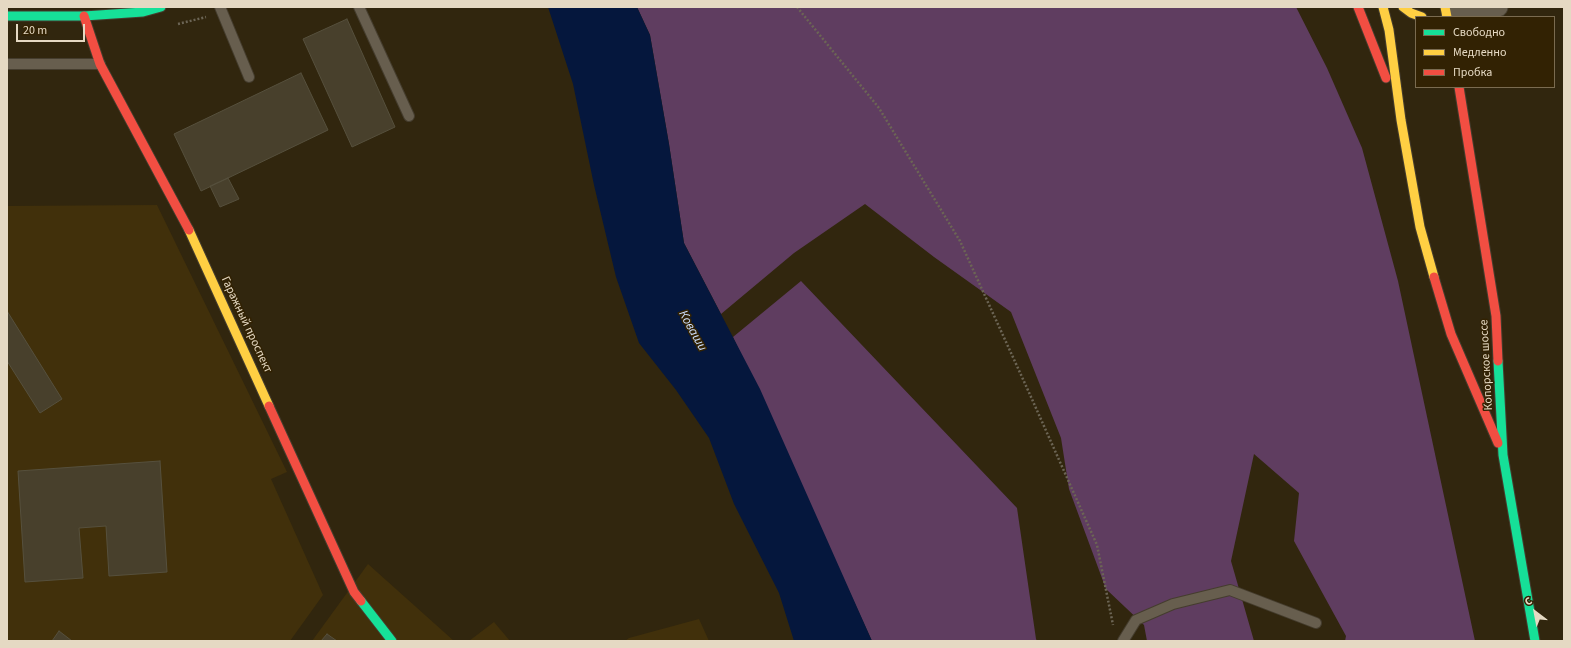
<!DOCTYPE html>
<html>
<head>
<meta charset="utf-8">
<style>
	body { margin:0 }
	#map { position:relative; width:1571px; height:648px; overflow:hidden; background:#31260e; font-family:"Source Sans 3",sans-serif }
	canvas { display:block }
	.frame { position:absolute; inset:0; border:8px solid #e5d9c3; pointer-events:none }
	.legend { position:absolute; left:1415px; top:16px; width:140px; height:72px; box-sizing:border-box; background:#322203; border:1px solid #7a6b50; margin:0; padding:5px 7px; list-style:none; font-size:12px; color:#e5d9c3 }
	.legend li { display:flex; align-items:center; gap:8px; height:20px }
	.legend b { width:20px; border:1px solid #7a6b50 }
	.north { position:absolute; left:1515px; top:592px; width:40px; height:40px; -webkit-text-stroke:3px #322203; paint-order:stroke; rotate:328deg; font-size:11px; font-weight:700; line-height:16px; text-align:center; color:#e5d9c3 }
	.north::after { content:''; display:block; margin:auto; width:14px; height:18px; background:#e5d9c3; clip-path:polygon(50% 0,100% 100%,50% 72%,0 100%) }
	.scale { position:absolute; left:16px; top:24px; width:69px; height:18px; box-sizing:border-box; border:2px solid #e5d9c3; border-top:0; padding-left:5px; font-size:12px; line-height:14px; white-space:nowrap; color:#e5d9c3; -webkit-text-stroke:3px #322203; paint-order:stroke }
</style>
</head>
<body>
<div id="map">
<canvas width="1571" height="648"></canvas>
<div class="frame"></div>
<ul class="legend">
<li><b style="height:5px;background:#16e098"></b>Свободно</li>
<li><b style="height:5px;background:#ffcf43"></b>Медленно</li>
<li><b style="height:5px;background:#f24e42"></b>Пробка</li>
</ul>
<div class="north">С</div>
<div class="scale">20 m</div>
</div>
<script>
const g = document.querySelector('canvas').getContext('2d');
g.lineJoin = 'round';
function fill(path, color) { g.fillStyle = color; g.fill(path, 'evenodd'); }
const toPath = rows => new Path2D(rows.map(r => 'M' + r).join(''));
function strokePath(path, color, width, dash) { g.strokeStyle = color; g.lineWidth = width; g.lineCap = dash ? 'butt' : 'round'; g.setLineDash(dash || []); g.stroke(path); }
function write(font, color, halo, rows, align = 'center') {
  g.font = font + ' "Source Sans 3",sans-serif'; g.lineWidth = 3; g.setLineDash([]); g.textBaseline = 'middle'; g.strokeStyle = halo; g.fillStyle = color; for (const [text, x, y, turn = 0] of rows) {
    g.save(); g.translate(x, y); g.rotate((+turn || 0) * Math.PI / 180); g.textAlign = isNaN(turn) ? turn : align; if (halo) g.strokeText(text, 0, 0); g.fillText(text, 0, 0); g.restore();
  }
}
fill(toPath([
	[157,205,287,472,271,479,323,595,290,641,7,641,7,206],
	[368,564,454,641,312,641],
	[699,619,709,641,625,641,629,638],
	[494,622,510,641,469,641]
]), '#41300b');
fill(toPath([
	[637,7,1296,7,1327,68,1362,148,1398,281,1475,641,1345,641,1346,636,1294,541,1299,493,1254,454,1231,561,1254,641,1147,641,1144,625,1106,589,1069,489,1061,438,1011,312,934,257,865,204,794,253,721,314,684,243,669,144,650,35],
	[801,281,1017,508,1036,639,1037,641,872,641,733,337]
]), '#5f3d60');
fill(toPath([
	[548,7,637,7,650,35,669,144,684,243,760,389,872,641,794,641,779,593,734,504,709,438,676,390,639,343,616,277,594,185,573,84]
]), '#05173d');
const building = toPath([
	[347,19,395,127,352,147,303,39,347,19],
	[301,73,328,130,201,191,174,134,301,73],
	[228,178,239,199,220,207,210,186,228,178],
	[7,311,62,399,40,413,7,361,7,311],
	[160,461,167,572,109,576,106,526,79,528,83,578,25,582,18,471,160,461],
	[59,631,72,641,52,641,59,631],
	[327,634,337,641,321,641,327,634]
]);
fill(building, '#48402c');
strokePath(building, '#56503d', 1);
const lane = toPath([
	[220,7,249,77],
	[359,7,409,116],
	[7,64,100,64],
	[1123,641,1136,620,1173,604,1230,590,1316,623]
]);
const street = toPath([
	[1451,17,1498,7]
]);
const fast = toPath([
	[7,16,84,16,143,12,161,7],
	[1498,361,1503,455,1535,641],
	[361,601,392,641]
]);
const slow = toPath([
	[1383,7,1389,30,1401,120,1420,227,1434,277],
	[1403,7,1411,13,1422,17],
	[1445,7,1447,17],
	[189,230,269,406]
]);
const jam = toPath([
	[1358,7,1386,78],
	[84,16,100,64,189,230],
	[1459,87,1496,316,1498,361],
	[1434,277,1451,334,1498,443],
	[269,406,354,592,361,601]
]);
strokePath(lane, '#453d2e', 12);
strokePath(street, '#453d2e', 21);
strokePath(fast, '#453d2e', 11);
strokePath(slow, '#453d2e', 11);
strokePath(jam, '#453d2e', 11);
strokePath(toPath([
	[797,7,879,108,960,241,1027,388,1097,545,1113,625],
	[178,24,206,17]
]), '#6c6555', 2.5, [2, 2]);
strokePath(lane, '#675e4e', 10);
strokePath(street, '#675e4e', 19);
strokePath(fast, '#16e098', 9);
strokePath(slow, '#ffcf43', 9);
strokePath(jam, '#f24e42', 9);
write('12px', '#e5d9c3', '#322203', [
	["Гаражный проспект",246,325,65],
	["Копорское шоссе",1487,365,-93]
]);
write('italic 13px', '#cbddfc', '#322203', [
	["Коваши",692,331,61]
]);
</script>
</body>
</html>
